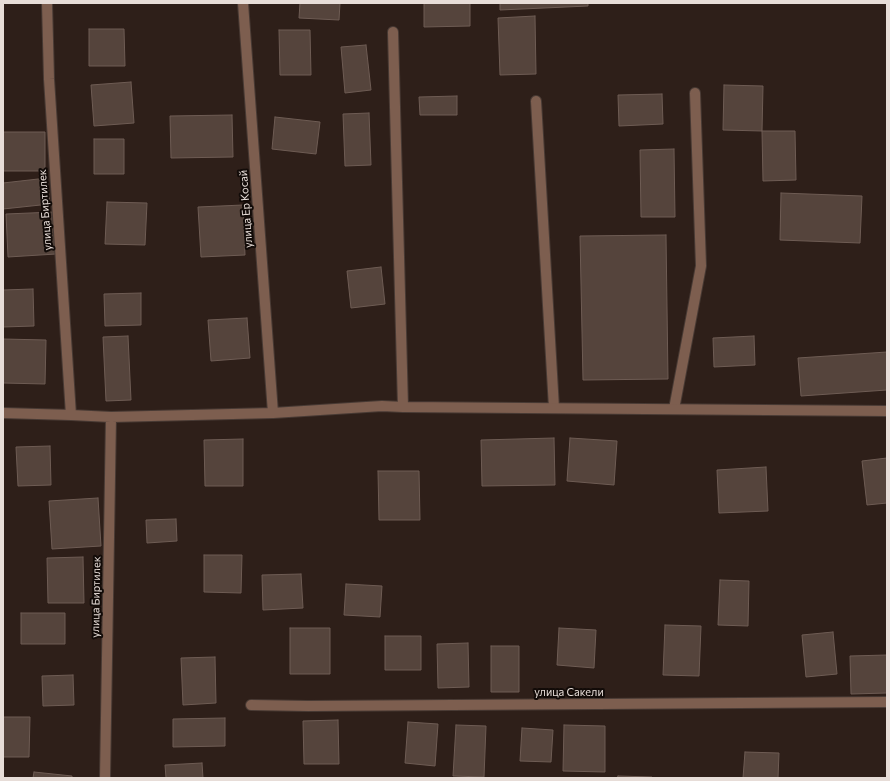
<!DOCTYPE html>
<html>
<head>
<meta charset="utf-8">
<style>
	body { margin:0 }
	#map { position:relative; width:890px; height:781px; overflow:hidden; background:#2e1f19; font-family:Commissioner,sans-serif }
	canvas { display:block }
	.frame { position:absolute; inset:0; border:4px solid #e7ddd8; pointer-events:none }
</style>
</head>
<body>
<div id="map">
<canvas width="890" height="781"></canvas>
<div class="frame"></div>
</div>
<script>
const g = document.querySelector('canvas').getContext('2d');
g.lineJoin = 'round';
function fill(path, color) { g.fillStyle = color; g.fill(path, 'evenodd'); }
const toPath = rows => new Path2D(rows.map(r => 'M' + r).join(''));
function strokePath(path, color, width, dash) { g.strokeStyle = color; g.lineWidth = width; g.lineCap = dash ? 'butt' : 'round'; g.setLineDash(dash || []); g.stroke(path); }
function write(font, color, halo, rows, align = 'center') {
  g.font = font + ' Commissioner,sans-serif'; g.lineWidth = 4; g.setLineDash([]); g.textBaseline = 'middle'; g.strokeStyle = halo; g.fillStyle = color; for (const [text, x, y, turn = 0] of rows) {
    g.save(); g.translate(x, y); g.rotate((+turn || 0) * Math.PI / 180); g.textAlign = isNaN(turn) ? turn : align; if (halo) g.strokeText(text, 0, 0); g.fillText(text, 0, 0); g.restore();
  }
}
const building = toPath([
	[300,3,340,3,339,20,299,18,300,3],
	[424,3,470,3,470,26,424,27,424,3],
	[500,3,588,3,588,6,500,10,500,3],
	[535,16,536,74,500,75,498,18,535,16],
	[89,29,124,29,125,66,89,66,89,29],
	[279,30,310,30,311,75,280,75,279,30],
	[366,45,371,90,345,93,341,47,366,45],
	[131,82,134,123,94,126,91,85,131,82],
	[724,85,763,86,762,131,723,130,724,85],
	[662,94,663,124,619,126,618,95,662,94],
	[457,96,457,115,420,115,419,97,457,96],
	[369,113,371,165,345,166,343,114,369,113],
	[232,115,233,157,171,158,170,116,232,115],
	[275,117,320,122,316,154,272,149,275,117],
	[762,131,795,131,796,180,763,181,762,131],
	[3,132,45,132,45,171,3,171,3,132],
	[94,139,124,139,124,174,94,174,94,139],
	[674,149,675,217,641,217,640,150,674,149],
	[47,178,50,204,3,209,3,183,47,178],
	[781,193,862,196,860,243,780,240,781,193],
	[107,202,147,203,145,245,105,244,107,202],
	[243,205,245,255,201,257,198,207,243,205],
	[54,212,56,254,8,257,6,214,54,212],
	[666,235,668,379,583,380,580,236,666,235],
	[381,267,385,304,351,308,347,271,381,267],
	[33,289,34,326,3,327,3,290,33,289],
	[141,293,141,325,105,326,104,294,141,293],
	[247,318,250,358,211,361,208,320,247,318],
	[128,336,131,400,106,401,103,337,128,336],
	[754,336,755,365,714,367,713,338,754,336],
	[3,339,46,340,45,384,3,383,3,339],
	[887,352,887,390,801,396,798,358,887,352],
	[554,438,555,485,482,486,481,440,554,438],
	[570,438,617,441,614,485,567,481,570,438],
	[243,439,243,486,205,486,204,440,243,439],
	[50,446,51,485,18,486,16,447,50,446],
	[887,458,887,503,867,505,862,461,887,458],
	[766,467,768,511,719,513,717,470,766,467],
	[378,471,419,471,420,520,379,520,378,471],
	[98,498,101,546,52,549,49,501,98,498],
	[176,519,177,541,147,543,146,520,176,519],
	[204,555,242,555,241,593,204,592,204,555],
	[83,557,84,603,48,603,47,558,83,557],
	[301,574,303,608,263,610,262,575,301,574],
	[720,580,749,581,748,626,718,625,720,580],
	[346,584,382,586,380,617,344,615,346,584],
	[21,613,65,613,65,644,21,644,21,613],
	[665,625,701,626,699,676,663,675,665,625],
	[290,628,330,628,330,674,290,674,290,628],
	[559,628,596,630,594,668,557,665,559,628],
	[833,632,837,674,806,677,802,635,833,632],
	[385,636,421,636,421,670,385,670,385,636],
	[468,643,469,687,438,688,437,644,468,643],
	[491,646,519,646,519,692,491,692,491,646],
	[887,655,887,693,851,694,850,656,887,655],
	[215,657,216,703,183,705,181,658,215,657],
	[73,675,74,705,43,706,42,676,73,675],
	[3,717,30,717,29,757,3,757,3,717],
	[225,718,225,746,173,747,173,719,225,718],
	[338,720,339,764,304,764,303,721,338,720],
	[408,722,438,724,435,766,405,763,408,722],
	[456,725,486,726,484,777,453,776,456,725],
	[564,725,605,726,605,772,563,771,564,725],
	[522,728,553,730,551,762,520,761,522,728],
	[745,752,779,753,778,778,743,778,745,752],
	[202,763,203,778,166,778,165,765,202,763],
	[34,772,72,776,72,778,33,778,34,772],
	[618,776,652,777,652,778,617,778,618,776]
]);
fill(building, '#55443c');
strokePath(building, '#6e5c54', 1);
const lane = toPath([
	[536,101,554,408],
	[674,409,701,266,695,93]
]);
const street = toPath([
	[47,3,49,79,71,415],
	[243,3,273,413],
	[393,32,403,407],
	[3,413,71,415,111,417,273,413,382,406,403,407,887,411],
	[251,705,308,706,887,702],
	[105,778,111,417]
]);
strokePath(lane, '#483a34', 12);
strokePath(street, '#483a34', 12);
strokePath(lane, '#7d5e4f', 10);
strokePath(street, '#7d5e4f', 10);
write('11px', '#e7ddd8', '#120b08', [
	["улица Ер Косай",246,209,-94],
	["улица Биртилек",45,210,-94],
	["улица Биртилек",96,597,-89],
	["улица Сакели",569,692]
]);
</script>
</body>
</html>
